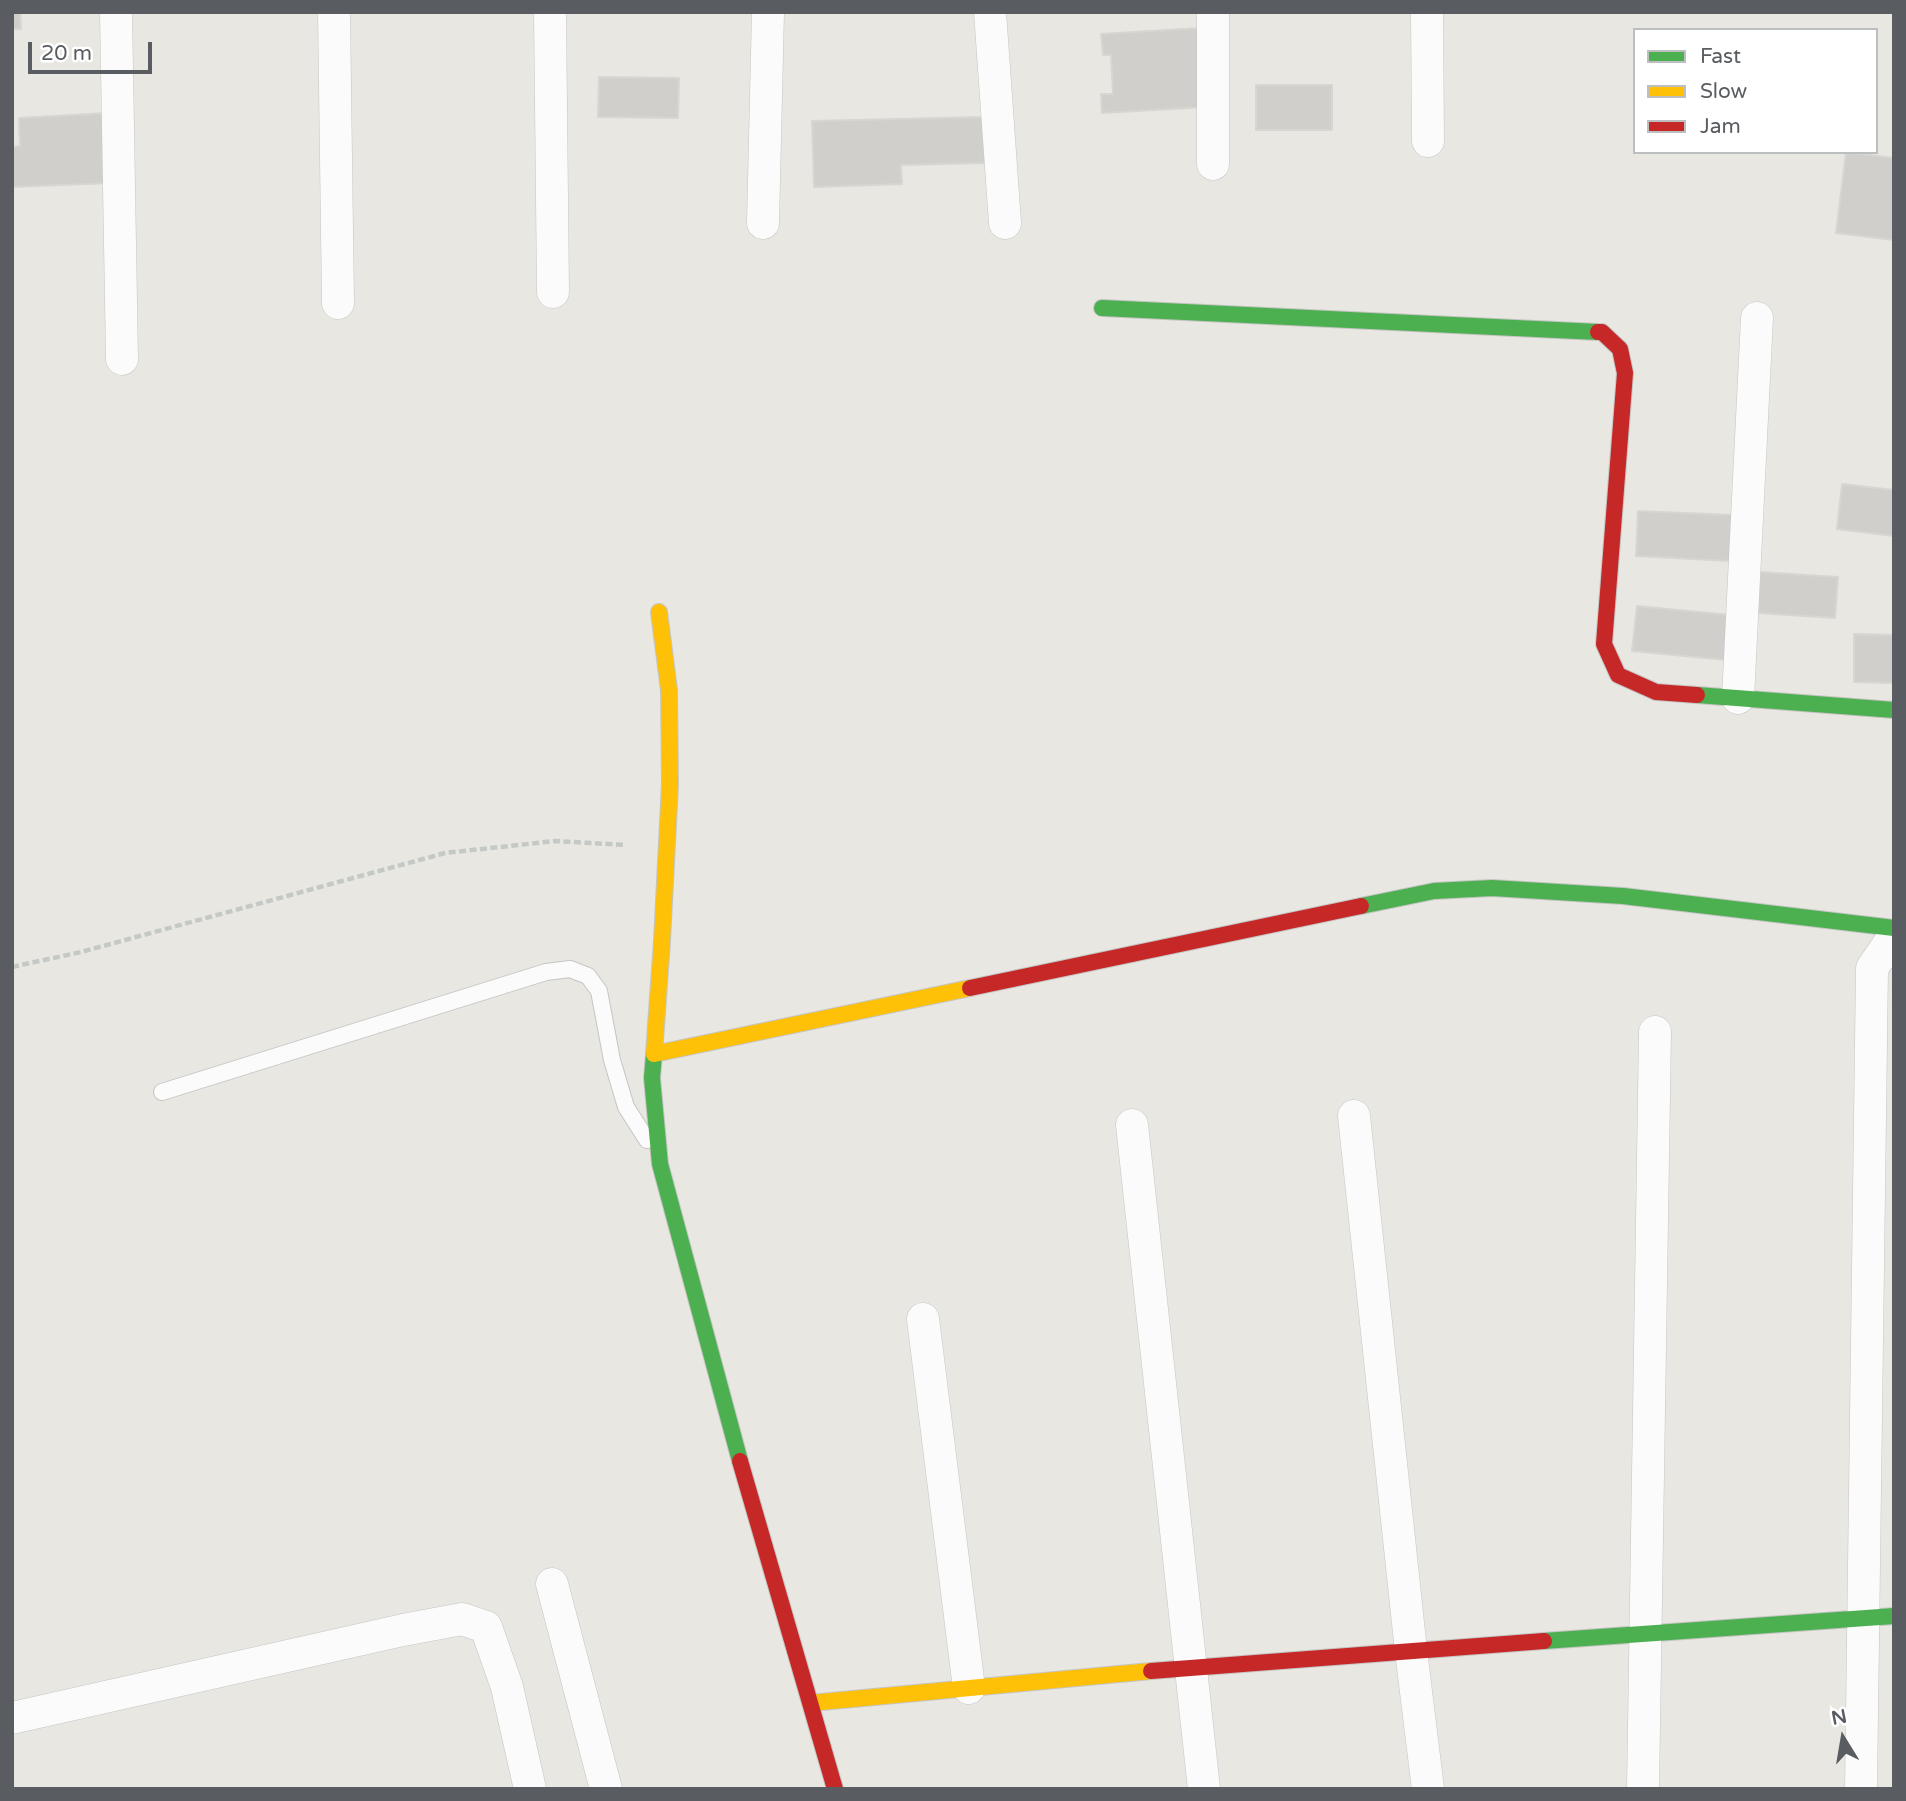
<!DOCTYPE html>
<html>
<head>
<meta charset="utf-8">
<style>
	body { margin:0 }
	#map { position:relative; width:1906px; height:1801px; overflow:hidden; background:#e8e7e2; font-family:"Varela Round",sans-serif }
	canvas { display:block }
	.frame { position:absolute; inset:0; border:14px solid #595c60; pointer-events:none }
	.legend { position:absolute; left:1633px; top:28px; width:245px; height:126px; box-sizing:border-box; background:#fff; border:2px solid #bdbebf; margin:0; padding:9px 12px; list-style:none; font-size:21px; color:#595c60 }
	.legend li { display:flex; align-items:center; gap:14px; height:35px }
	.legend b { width:35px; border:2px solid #bdbebf }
	.north { position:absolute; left:1808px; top:1703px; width:70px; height:70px; -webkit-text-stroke:5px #fff; paint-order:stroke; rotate:349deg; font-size:19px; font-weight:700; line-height:28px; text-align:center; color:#595c60 }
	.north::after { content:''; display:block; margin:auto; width:24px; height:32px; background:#595c60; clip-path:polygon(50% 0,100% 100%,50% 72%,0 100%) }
	.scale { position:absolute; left:28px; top:42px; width:124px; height:32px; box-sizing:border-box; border:4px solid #595c60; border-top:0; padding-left:9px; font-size:21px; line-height:24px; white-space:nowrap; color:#595c60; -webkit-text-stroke:5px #fff; paint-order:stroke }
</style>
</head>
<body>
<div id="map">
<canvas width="1906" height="1801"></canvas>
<div class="frame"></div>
<ul class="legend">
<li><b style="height:9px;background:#4caf50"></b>Fast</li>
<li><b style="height:9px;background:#ffc107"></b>Slow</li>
<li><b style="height:9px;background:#c62828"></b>Jam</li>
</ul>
<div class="north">N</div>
<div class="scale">20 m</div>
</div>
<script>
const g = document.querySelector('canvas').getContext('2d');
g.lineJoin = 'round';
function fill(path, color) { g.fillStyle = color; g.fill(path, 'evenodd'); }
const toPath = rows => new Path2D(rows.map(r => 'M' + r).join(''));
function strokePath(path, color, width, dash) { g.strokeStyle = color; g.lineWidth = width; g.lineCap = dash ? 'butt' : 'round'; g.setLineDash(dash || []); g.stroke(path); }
const building = toPath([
	[12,12,20,12,21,29,12,29,12,12],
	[1201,28,1206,107,1102,113,1101,94,1113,94,1111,55,1103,55,1101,34,1201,28],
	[599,77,679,78,678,118,598,117,599,77],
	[1256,85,1332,85,1332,130,1256,130,1256,85],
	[107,113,111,183,12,187,12,147,20,146,19,118,107,113],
	[983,117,985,163,901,165,902,184,814,187,812,121,983,117],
	[1846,152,1894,158,1894,240,1836,233,1846,152],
	[1842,484,1894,490,1894,536,1837,529,1842,484],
	[1638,511,1733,515,1731,561,1636,556,1638,511],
	[1760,572,1838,577,1835,618,1758,613,1760,572],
	[1637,606,1730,615,1726,660,1632,651,1637,606],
	[1854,634,1894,635,1894,683,1854,682,1854,634]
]);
fill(building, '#d0cfcc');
strokePath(building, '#d7d6d2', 2);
const lane = toPath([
	[162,1092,546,972,570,969,588,976,599,991,612,1060,626,1107,647,1140]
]);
const street = toPath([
	[116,12,122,359],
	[334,12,338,303],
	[550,12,553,292],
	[990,12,1005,223],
	[1213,12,1213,164],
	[1427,12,1428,141],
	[763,223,768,12],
	[1738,698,1757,318],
	[1354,1116,1411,1651,1428,1789],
	[1132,1125,1204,1789],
	[923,1319,969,1688],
	[552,1584,606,1789],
	[12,1718,403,1630,462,1619,486,1627,507,1687,530,1789],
	[1643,1789,1655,1032],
	[1861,1789,1872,968,1890,942,1894,941]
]);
const fast = toPath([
	[1102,308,1598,332],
	[1697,695,1894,710],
	[1361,906,1434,891,1492,888,1623,896,1894,928],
	[654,1054,652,1078,660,1164,740,1461],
	[1544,1641,1894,1616]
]);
const slow = toPath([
	[654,1054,662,941,670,784,669,690,659,612],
	[654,1054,970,988],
	[810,1703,1151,1671]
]);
const jam = toPath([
	[1598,332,1602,332,1620,349,1625,373,1604,644,1618,675,1656,692,1697,695],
	[970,988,1361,906],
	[740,1461,835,1789],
	[1151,1671,1544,1641]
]);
strokePath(lane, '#c5c5c5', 18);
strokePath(street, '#c5c5c5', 33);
strokePath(fast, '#c5c5c4', 18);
strokePath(slow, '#c5c5c4', 18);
strokePath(jam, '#c5c5c4', 18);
strokePath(toPath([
	[12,967,81,952,445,853,555,841,626,845]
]), '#c5c9c6', 4.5, [7, 3.5]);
strokePath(lane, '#fcfbfb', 16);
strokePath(street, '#fcfbfb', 32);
strokePath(fast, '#4caf50', 16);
strokePath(slow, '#ffc107', 16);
strokePath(jam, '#c62828', 16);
</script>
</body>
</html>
